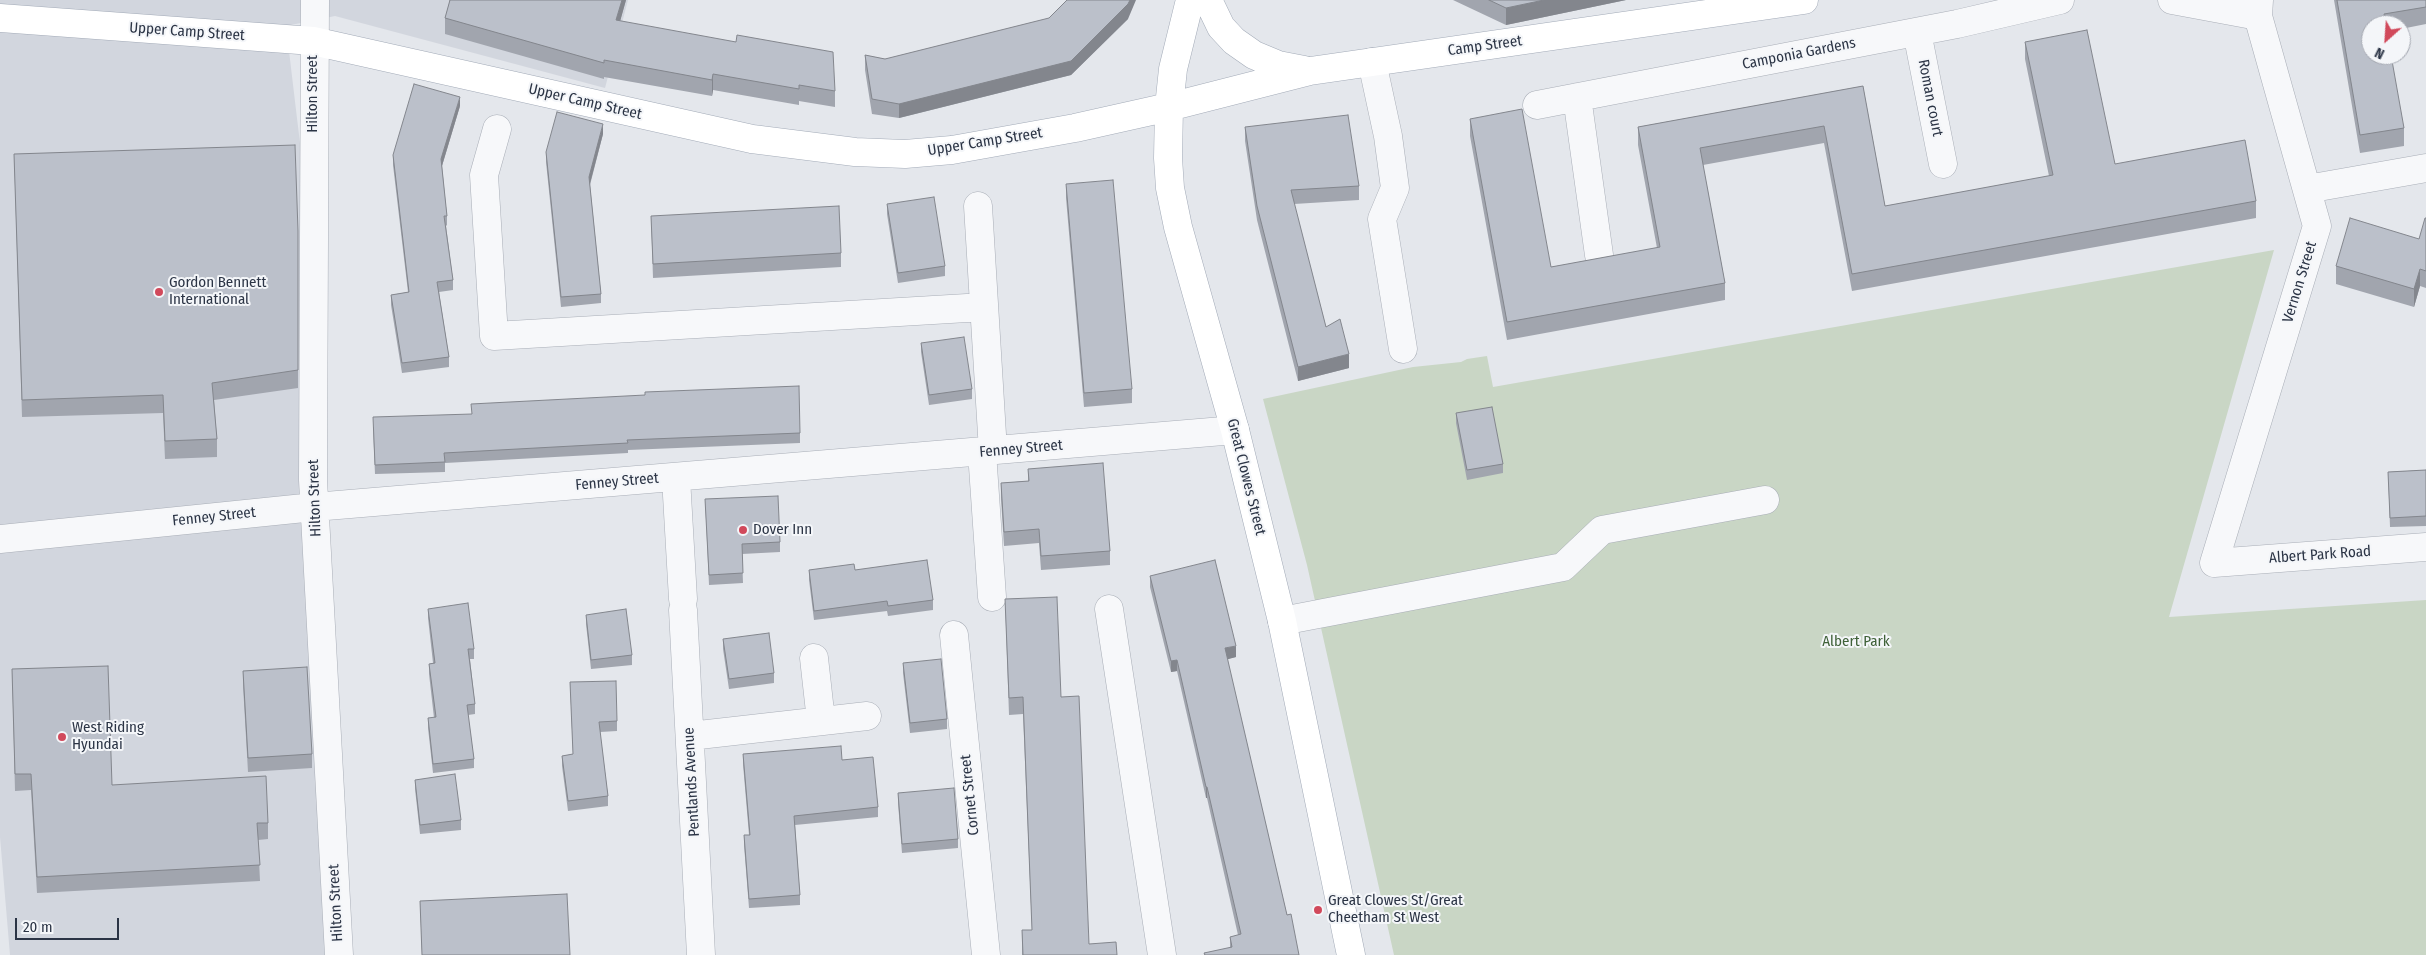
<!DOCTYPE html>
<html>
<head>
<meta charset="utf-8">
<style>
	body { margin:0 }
	#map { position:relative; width:2426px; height:955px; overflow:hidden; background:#e4e7ec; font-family:"Fira Sans Condensed",sans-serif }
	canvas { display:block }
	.north { position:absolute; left:2361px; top:15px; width:50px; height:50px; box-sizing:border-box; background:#f4f6f9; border:1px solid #a4a8b1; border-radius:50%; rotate:206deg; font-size:14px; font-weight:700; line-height:20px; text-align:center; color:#2b3445 }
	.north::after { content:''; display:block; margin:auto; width:18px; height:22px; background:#d1495b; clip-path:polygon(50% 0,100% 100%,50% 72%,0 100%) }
	.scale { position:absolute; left:15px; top:918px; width:104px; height:22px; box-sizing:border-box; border:2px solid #2b3445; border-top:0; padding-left:6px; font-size:15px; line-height:18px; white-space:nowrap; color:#2b3445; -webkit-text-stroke:4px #f4f6f9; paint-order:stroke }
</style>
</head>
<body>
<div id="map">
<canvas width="2426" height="955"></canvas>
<div class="north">N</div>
<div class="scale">20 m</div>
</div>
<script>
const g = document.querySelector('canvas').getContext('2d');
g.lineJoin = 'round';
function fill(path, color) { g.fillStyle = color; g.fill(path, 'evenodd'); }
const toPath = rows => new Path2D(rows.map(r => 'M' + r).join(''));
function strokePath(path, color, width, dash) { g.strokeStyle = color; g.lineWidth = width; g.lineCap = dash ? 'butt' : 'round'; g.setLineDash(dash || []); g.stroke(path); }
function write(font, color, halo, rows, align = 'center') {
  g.font = font + ' "Fira Sans Condensed",sans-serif'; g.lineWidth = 4; g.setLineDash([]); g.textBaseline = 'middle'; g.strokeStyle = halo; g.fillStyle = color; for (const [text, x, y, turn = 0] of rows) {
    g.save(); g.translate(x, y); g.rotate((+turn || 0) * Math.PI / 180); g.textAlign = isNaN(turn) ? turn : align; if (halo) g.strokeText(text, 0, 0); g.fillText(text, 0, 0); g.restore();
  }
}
fill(toPath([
	[0,0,628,0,605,88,335,16,286,26,302,160,328,955,10,955,0,837]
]), '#d2d6de');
fill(toPath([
	[2274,250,2169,617,2426,600,2426,955,1394,955,1307,565,1263,399,1413,367,1461,362,1467,359,1487,356,1493,387]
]), '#c9d6c5');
const minor = toPath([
	[315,0,313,480,339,955],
	[2172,0,2258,16],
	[2259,0,2258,16,2317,226,2214,563,2426,547],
	[1917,32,1943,164],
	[1372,62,1388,136,1395,188,1382,219,1403,349],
	[1577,97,1599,255],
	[1537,105,1957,24,2060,0],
	[497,129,484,175,494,336,984,307],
	[2307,189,2426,168],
	[978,206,993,451],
	[982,452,992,597],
	[676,478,683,599],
	[0,539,314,507,1235,430],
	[1109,609,1162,955],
	[683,610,701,955],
	[1282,621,1563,567,1602,530,1765,500],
	[954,635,986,955],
	[814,658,821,721],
	[690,736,867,716]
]);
const major = toPath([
	[1190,0,1173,69,1169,107,1168,158,1170,188,1178,227,1235,430,1282,621,1351,955],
	[1208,0,1221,27,1234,41,1254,55,1278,65,1304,70],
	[0,18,313,41,752,139,855,152,905,154,952,150,1075,128,1169,107,1310,71,1804,0]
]);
strokePath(minor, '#a9aeb7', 29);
strokePath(major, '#a3abb8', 29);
strokePath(minor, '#f7f8fa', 28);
strokePath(major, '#fff', 28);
fill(toPath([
	[450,0,626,0,620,21,835,91,835,107,799,101,799,105,713,90,712,96,604,77,604,79,445,34,445,18],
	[1453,0,1626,0,1506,25],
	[2334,0,2426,0,2426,24,2401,29,2401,25,2371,25,2404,128,2404,146,2360,153],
	[1128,19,1071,75,899,118,872,114,865,70,865,55,885,59],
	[2025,42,2115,164,2256,201,2256,218,1852,291,1824,143,1703,165,1725,283,1725,300,1507,340,1470,136,1470,119,1551,267,1657,248,1638,145,1638,127,1863,86,1885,206,2049,176,2025,59],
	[460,106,442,166,447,216,447,225,446,226,453,280,453,290,439,292,449,357,449,367,402,373,391,305,391,295,408,292,393,165,393,155],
	[1245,127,1359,186,1359,200,1294,204,1326,327,1349,368,1298,381,1257,220,1245,141],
	[603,134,590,185,601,294,601,303,561,307,546,162,546,152],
	[14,154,298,231,298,388,214,400,217,439,217,457,165,459,163,413,22,417],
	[1066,184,1132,389,1132,403,1084,407,1066,198],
	[887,204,945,266,945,276,898,283,887,214],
	[651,216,841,253,841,267,653,278],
	[2426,218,2426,288,2420,286,2414,307,2336,284,2336,266,2419,239],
	[921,343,972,389,972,399,929,405,921,352],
	[1456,413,1503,464,1503,473,1467,480,1456,423],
	[373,427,800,433,800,443,628,450,628,453,445,463,445,472,375,474],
	[1028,469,1110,551,1110,565,1041,570,1039,543,1004,546,1001,498,1001,483,1028,481],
	[2426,470,2426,526,2390,527,2388,472],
	[705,499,780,542,780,552,742,554,743,583,709,585],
	[809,570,855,570,933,600,933,610,888,616,887,611,814,620,809,580],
	[1150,576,1236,657,1227,659,1287,915,1299,955,1204,955,1204,953,1230,948,1230,937,1238,935,1207,798,1206,798,1177,671,1171,672,1150,587],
	[1005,599,1061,697,1089,944,1117,955,1022,955,1022,930,1032,930,1023,714,1009,715],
	[428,609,474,649,474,659,470,659,475,704,475,714,468,715,474,759,474,768,433,773,428,728,428,718,434,718,429,674,429,664,433,663,428,618],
	[586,615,632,655,632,665,591,669,586,624],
	[723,639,774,673,774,683,729,689,723,649],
	[903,663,947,719,947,729,910,733,903,673],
	[12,669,112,785,268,823,268,839,258,840,260,881,37,893,31,790,15,791],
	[243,671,312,754,312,768,248,772,243,685],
	[570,682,617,721,617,731,600,732,608,796,608,806,568,811,562,766,562,756,573,754],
	[743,754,842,760,878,807,878,817,795,825,800,895,800,905,749,908,744,845,744,835,749,835,743,764],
	[415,780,461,820,461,830,420,834,415,789],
	[898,793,958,839,958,848,902,853,898,803],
	[420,901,570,955,422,955]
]), '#a1a5ae');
fill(toPath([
	[622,0,626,0,616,36,616,20],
	[1130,0,1136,0,1128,19,1071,75,899,118,899,104],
	[1544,0,1626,0,1506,25,1506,8],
	[713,74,713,90,712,96,712,80],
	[460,97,460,106,441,169,441,159],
	[603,124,603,134,589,187,589,177],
	[2420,269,2420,286,2414,307,2414,289],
	[1349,354,1349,368,1298,381,1298,367],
	[1236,646,1236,657,1225,660,1225,648],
	[1177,660,1177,671,1171,672,1171,661],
	[1206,787,1207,787,1207,798,1206,798]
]), '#83868d');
const building = toPath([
	[450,0,622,0,616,20,736,42,737,35,833,52,835,91,799,85,799,89,713,74,712,80,604,60,604,63,445,18,450,0],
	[1067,0,1130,0,1128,4,1071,61,899,104,872,99,865,55,885,59,1049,18,1067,0],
	[1489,0,1544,0,1506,8,1489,0],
	[2337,0,2426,0,2426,7,2384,14,2386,25,2371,25,2371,55,2391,55,2404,128,2360,135,2337,0],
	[2087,30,2115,164,2245,140,2256,201,1852,274,1824,126,1700,148,1725,283,1507,322,1470,119,1522,109,1551,267,1660,247,1638,127,1863,86,1885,206,2053,175,2025,42,2087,30],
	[414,84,460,97,441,159,447,216,444,216,453,280,437,282,449,357,402,363,391,295,409,292,393,155,414,84],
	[557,112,603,124,589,177,601,294,561,297,546,152,557,112],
	[1348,115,1359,186,1291,190,1326,327,1340,319,1349,354,1298,367,1257,206,1245,127,1348,115],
	[295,145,298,231,298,370,212,383,217,439,165,441,163,395,22,400,14,154,295,145],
	[1113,180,1132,389,1084,393,1066,184,1113,180],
	[934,197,945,266,898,273,887,204,934,197],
	[839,206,841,253,653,264,651,216,839,206],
	[2350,218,2419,239,2425,218,2426,218,2426,271,2420,269,2414,289,2336,266,2350,218],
	[964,337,972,389,929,395,921,343,964,337],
	[799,386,800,433,627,440,628,443,444,453,445,462,375,465,373,417,472,414,471,404,645,395,645,392,799,386],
	[1492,407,1503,464,1467,470,1456,413,1492,407],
	[1103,463,1110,551,1041,556,1039,529,1004,532,1001,483,1029,481,1028,469,1103,463],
	[2426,470,2426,516,2390,518,2388,472,2426,470],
	[778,496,780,542,742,544,743,573,709,575,705,499,778,496],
	[927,560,933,600,888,606,887,601,814,611,809,570,854,564,855,570,927,560],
	[1215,560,1236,646,1225,648,1287,915,1291,914,1299,955,1205,955,1204,953,1232,947,1230,937,1241,934,1207,787,1206,787,1177,660,1171,661,1150,576,1215,560],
	[1057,597,1061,697,1079,696,1089,944,1116,942,1117,955,1023,955,1022,930,1032,930,1023,697,1009,698,1005,599,1057,597],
	[468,603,474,649,468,649,475,704,467,705,474,759,433,764,428,718,436,717,429,664,435,663,428,609,468,603],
	[626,609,632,655,591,660,586,615,626,609],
	[769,633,774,673,729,679,723,639,769,633],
	[941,659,947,719,910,723,903,663,941,659],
	[108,666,112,785,266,776,268,823,257,823,260,865,37,877,31,774,15,774,12,669,108,666],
	[307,667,312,754,248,758,243,671,307,667],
	[616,681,617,721,599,722,608,796,568,801,562,756,573,754,570,682,616,681],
	[841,746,842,760,873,757,878,807,794,816,800,895,749,899,744,835,750,835,743,754,841,746],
	[455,774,461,820,420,825,415,780,455,774],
	[954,788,958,839,902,844,898,793,954,788],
	[567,894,570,955,422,955,420,901,567,894]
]);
fill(building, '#bbc0ca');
strokePath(building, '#83868d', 1);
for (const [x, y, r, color] of [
	[159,292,5,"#d1495b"],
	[743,530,5,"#d1495b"],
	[62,737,5,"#d1495b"],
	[1318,910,5,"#d1495b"]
]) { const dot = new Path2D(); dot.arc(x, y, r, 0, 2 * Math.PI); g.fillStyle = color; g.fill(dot); strokePath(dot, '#f4f6f9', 2); }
write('15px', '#2b3445', '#f4f6f9', [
	["Upper Camp Street",187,32,4],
	["Camp Street",1485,46,-8],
	["Camponia Gardens",1799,54,-11],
	["Hilton Street",313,94,-90],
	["Roman court",1930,98,79],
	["Upper Camp Street",585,102,13],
	["Upper Camp Street",985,142,-9],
	["Vernon Street",2300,282,-73],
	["Fenney Street",1021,449,-5],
	["Great Clowes Street",1246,477,76],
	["Fenney Street",617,482,-5],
	["Hilton Street",315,498,-92],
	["Fenney Street",214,517,-6],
	["Albert Park Road",2320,555,-4],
	["Pentlands Avenue",692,782,-93],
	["Cornet Street",970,795,-96],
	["Hilton Street",336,903,-93]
]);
write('15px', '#2b3445', '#f4f6f9', [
	["Gordon Bennett",169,283],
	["International",169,300],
	["Dover Inn",753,530],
	["West Riding",72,728],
	["Hyundai",72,745],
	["Great Clowes St/Great",1328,901],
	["Cheetham St West",1328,918]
], 'left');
write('15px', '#3f6138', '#f4f6f9', [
	["Albert Park",1856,642]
]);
</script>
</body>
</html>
